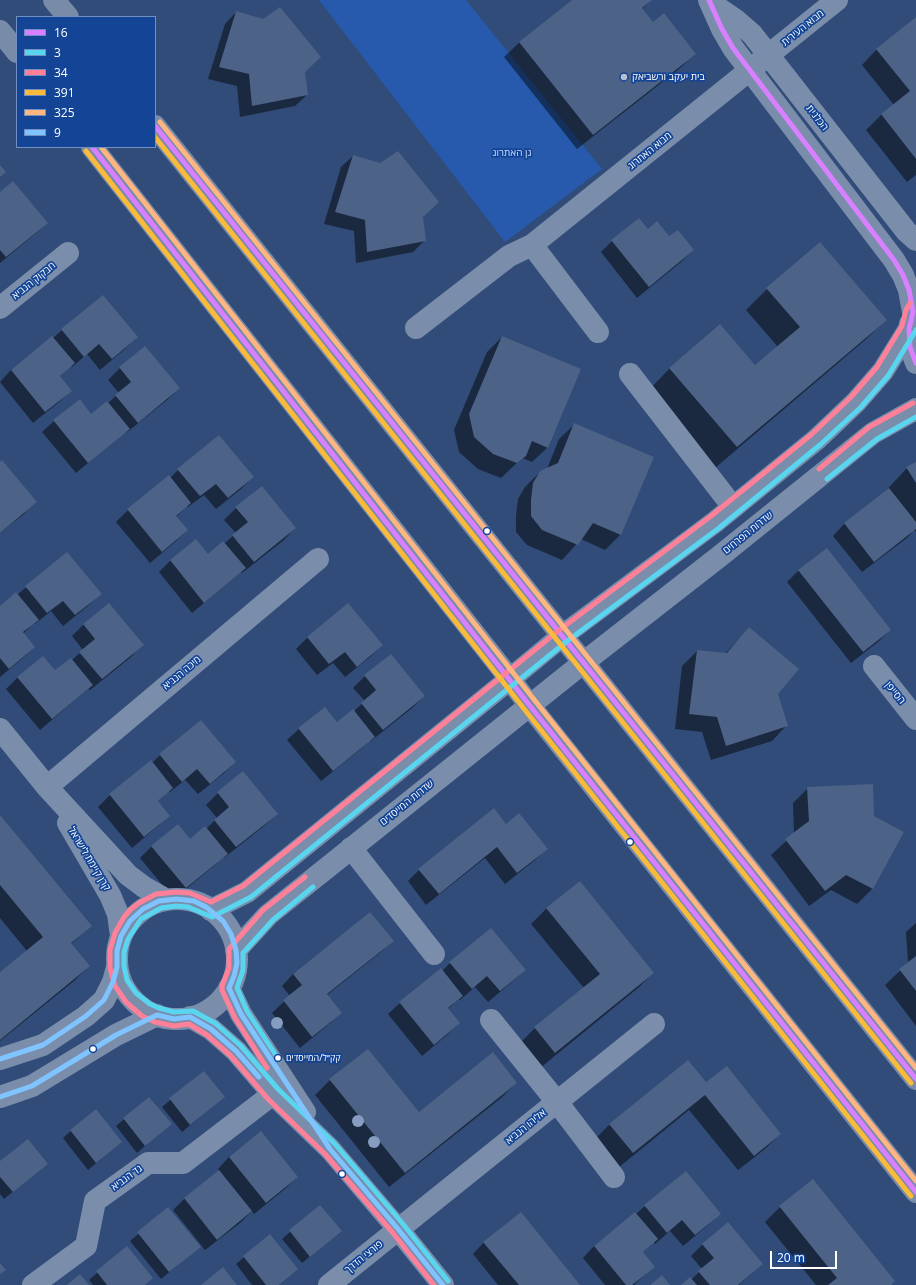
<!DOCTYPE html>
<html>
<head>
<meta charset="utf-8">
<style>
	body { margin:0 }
	#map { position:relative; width:916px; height:1285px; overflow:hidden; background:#314c78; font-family:"Open Sans",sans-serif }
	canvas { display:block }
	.legend { position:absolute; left:16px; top:16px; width:140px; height:132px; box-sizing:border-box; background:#134496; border:1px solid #718fc0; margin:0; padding:5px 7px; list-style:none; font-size:12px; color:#fff }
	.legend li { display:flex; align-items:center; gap:8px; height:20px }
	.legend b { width:20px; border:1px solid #718fc0 }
	.scale { position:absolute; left:770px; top:1251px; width:67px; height:18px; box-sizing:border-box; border:2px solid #fff; border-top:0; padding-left:5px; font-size:12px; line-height:14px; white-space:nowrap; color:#fff; -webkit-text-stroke:3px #134496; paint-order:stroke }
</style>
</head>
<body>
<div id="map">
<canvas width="916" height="1285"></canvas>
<ul class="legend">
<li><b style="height:5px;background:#d880ff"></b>16</li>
<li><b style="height:5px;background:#5ad5f0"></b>3</li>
<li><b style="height:5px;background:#ff8098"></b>34</li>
<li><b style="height:5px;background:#fbbb3a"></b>391</li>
<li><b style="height:5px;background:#ffb580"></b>325</li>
<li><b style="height:5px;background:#80c4ff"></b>9</li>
</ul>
<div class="scale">20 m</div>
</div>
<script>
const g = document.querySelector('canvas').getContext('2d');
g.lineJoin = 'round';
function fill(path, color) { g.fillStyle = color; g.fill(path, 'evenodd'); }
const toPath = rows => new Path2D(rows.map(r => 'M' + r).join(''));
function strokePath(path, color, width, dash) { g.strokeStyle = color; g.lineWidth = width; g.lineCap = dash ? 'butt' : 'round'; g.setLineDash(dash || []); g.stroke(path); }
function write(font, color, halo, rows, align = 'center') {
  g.font = font + ' "Open Sans",Heebo,sans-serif'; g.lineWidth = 3.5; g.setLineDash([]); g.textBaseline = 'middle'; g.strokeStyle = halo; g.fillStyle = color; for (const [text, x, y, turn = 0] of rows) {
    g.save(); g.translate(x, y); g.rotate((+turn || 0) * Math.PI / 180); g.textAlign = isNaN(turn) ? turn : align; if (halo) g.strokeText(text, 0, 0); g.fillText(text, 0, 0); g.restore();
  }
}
fill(toPath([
	[319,0,466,0,602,169,505,242]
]), '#275aad');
fill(toPath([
	[573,0,651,0,642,9,653,23,695,54,679,69,577,149,504,57,520,42],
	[236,12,304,73,307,95,295,106,240,117,237,86,208,79,225,24],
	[916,19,916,175,907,182,866,130,881,115,894,105,862,65,877,49],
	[353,156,422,217,425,240,413,252,356,263,354,231,324,224,341,167],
	[0,193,47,223,35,234,0,263],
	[648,231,669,238,693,250,681,262,637,298,601,252,612,241],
	[767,289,886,320,864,341,715,468,649,390,670,368,755,367,778,347,746,310],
	[62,330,136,337,125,349,100,370,87,354,72,367,70,366,59,377,71,391,59,402,33,423,0,382,11,370,53,338],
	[502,337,548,447,532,462,522,458,501,478,478,469,459,452,454,430,487,352],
	[145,348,179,388,167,400,126,433,125,432,76,473,42,432,54,421,79,400,91,415,108,403,119,393,108,380,120,368],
	[575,424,620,535,605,550,581,539,562,560,527,545,516,532,516,516,518,499,525,487,540,472,547,469,559,439],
	[0,463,35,502,24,514,0,533],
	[916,463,916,532,914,530,907,538,862,572,833,536,844,524,880,497,907,468],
	[178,470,253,477,241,489,216,509,204,495,188,507,187,506,176,517,187,530,175,542,150,563,116,522,128,510,169,477,170,478],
	[261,487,295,528,284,540,242,573,241,572,192,613,159,572,170,561,196,540,208,555,224,544,236,533,224,520,236,508],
	[67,553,100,594,89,605,63,626,51,611,35,624,34,623,23,634,34,647,23,658,0,677,0,607,17,595],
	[799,570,890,630,879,641,851,663,787,582],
	[109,604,142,645,131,657,90,690,88,689,40,730,6,689,17,678,43,657,55,672,72,660,83,650,72,636,83,625],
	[348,604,382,645,370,657,345,677,333,663,317,675,296,649,307,638],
	[750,628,787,725,772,741,711,760,702,732,675,729,682,666,697,651,725,654],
	[390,656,424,696,412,708,371,741,370,740,362,748,321,781,287,740,299,729,337,723,353,712,365,701,353,688,365,676],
	[160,755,235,762,223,774,198,794,185,780,170,792,169,791,157,802,169,816,157,827,132,848,98,807,110,795,150,762,152,763],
	[808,788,873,816,903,832,872,889,857,904,831,890,809,906,771,855,794,834,793,803],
	[218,793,277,814,265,825,224,858,223,857,215,865,174,899,140,858,152,846,190,840,206,829,217,818,206,805],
	[0,817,90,926,71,944,89,966,74,981,0,1041,0,973,27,951,0,918],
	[506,825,547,848,535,860,505,884,485,858,426,905,408,881,419,870],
	[547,908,653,973,638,988,540,1068,520,1043,535,1028,584,988,531,924],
	[370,913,392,941,381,952,327,995,341,1013,329,1024,300,1048,272,1013,290,996,282,986,293,974],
	[916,923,916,1026,885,985,908,963,906,932],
	[450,963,525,970,513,981,488,1002,475,987,460,1000,459,999,447,1010,459,1023,447,1035,422,1056,388,1014,400,1003,440,969,442,971],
	[204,1072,224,1097,182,1132,162,1107],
	[330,1080,418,1113,516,1083,501,1098,389,1187,315,1095],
	[706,1084,780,1134,765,1149,738,1170,689,1110,618,1168,595,1139,610,1124],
	[149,1098,170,1124,137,1153,116,1126],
	[95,1110,121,1142,88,1170,63,1138],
	[261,1132,297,1177,285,1189,254,1214,252,1211,240,1223,205,1250,173,1210,184,1199,219,1171,218,1169,229,1157],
	[0,1163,47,1164,4,1199,0,1194],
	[813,1180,890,1285,816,1285,765,1222,780,1207],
	[320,1206,341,1231,302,1263,282,1239],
	[645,1206,719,1213,708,1225,683,1246,670,1231,655,1244,654,1242,642,1253,653,1267,634,1285,605,1285,583,1258,594,1246,635,1213,636,1214],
	[168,1209,199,1247,161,1279,130,1241],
	[270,1236,297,1269,279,1285,252,1285,236,1264],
	[484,1242,579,1285,498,1285,473,1254],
	[703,1244,762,1264,739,1285,682,1285,691,1280,702,1269,691,1256],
	[127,1247,145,1285,93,1285,89,1280]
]), '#0007');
fill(toPath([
	[572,0,652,0,642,8,653,22,664,13,696,54,593,135,519,42],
	[280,7,321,57,305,72,308,95,252,106,249,74,219,67,236,11,263,19],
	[916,17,916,159,881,114,910,91,876,49],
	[398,151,439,202,423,217,426,241,367,252,365,220,335,212,353,155,380,163],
	[0,165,6,172,0,177],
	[13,181,48,223,6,257,0,250,0,192],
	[639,218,648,229,657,221,669,236,678,230,694,250,649,287,611,240],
	[820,242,887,320,737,447,669,368,720,324,755,365,800,327,766,288],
	[103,295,138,337,112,359,99,344,84,357,61,329],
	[52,336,75,363,60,376,72,391,45,412,11,370],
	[502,336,581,369,548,448,532,441,526,456,517,463,493,454,474,437,469,414],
	[145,346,180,388,138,423,115,395,131,382,119,367],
	[80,399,91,414,107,401,130,429,88,463,53,420],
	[574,423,654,457,621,535,593,523,578,545,542,530,531,516,531,500,533,483,540,471,558,463],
	[219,435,254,477,228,498,216,484,200,496,177,469],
	[2,460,37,502,0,533,0,462],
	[916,462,916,483,906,467],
	[169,475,191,503,176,516,188,530,162,552,127,509],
	[262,486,296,528,254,562,232,535,248,522,235,507],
	[889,488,916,522,916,529,874,562,844,523],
	[196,539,208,554,223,541,246,568,204,603,170,560],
	[827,548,891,630,863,652,798,570],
	[67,552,102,594,75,615,63,601,47,613,25,586],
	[16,592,39,620,23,632,35,647,9,669,0,658,0,606],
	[109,603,144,645,102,679,79,652,95,639,83,624],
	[348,603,383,645,357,667,345,652,329,664,307,637],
	[749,627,799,669,778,694,788,726,726,746,717,717,689,714,697,650,727,653],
	[391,654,425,696,383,730,361,703,376,690,364,675],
	[43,656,55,670,71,658,93,685,52,719,17,677],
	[325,707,337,722,353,709,375,737,333,771,298,728],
	[201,720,236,762,210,784,197,769,182,782,159,754],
	[151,760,173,788,158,801,170,816,144,837,109,794],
	[243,771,278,814,236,847,214,820,229,807,217,792],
	[873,784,874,816,904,832,873,889,846,875,825,891,785,839,809,821,807,787],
	[494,808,506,824,519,813,548,849,517,873,497,847,439,894,418,869],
	[0,815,92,926,71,943,90,966,0,1040,0,972,43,937,0,885],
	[178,824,190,839,205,826,228,854,186,888,151,846],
	[580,881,654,973,555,1053,534,1027,600,974,546,908],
	[370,912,394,941,327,994,342,1013,312,1037,283,1000,302,985,293,974],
	[491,928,526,970,500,991,487,976,472,989,449,962],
	[916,956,916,991,899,969],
	[441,968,463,996,448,1008,460,1023,434,1045,399,1002],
	[368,1049,419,1112,493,1052,517,1083,405,1173,329,1079],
	[688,1060,706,1082,727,1066,781,1134,754,1156,705,1095,633,1153,609,1124],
	[204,1071,225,1097,190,1125,169,1098],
	[149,1097,172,1124,145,1146,123,1118],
	[96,1109,122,1142,96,1163,70,1130],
	[261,1131,298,1177,266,1203,229,1157],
	[28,1139,48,1164,13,1192,0,1177,0,1161],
	[219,1170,252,1211,217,1240,184,1198],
	[686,1171,721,1214,695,1235,682,1220,667,1233,644,1205],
	[813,1179,895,1281,891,1285,828,1285,837,1278,779,1206],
	[320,1205,342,1231,310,1257,289,1230],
	[168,1207,201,1247,169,1272,137,1232],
	[521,1212,580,1285,519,1285,483,1242],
	[635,1212,658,1239,643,1252,655,1267,632,1285,626,1285,594,1246],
	[728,1222,763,1264,738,1285,710,1285,698,1271,714,1258,702,1244],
	[270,1234,298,1269,279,1285,266,1285,243,1256],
	[127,1246,153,1278,145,1285,107,1285,96,1271],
	[0,1263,6,1270,0,1274],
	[223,1267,237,1285,201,1285],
	[80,1274,89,1285,67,1285],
	[662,1275,670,1285,650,1285],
	[690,1277,697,1285,681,1285]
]), '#4c6286');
strokePath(toPath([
	[709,0,722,29,733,48,894,260,903,275,909,290,913,312],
	[711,3,736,20,752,34,906,231,916,240],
	[532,245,598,332],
	[0,308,68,253],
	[910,324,909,329,910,347,916,363],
	[416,328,509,256,532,245,837,0],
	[630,374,733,507],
	[874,666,916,719],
	[0,729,47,787,128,875,144,887,167,900],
	[47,787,318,559],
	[68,823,110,895,118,914,121,936],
	[351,848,434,954],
	'117 959a60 60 0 1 1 120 0a60 60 0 1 1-120 0Z',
	[211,910,247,892,510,679,562,636,715,522,817,439,856,402,883,371,909,329],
	[236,950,268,915,583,663,720,556,873,433,916,409],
	[229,988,241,1014,305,1112],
	[190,1017,211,1029,236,1051,273,1094,330,1149,398,1229,443,1285],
	[491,1020,557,1102,614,1177],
	[0,1059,43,1045,86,1016,104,1000,113,982,117,967],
	[0,1097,32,1086,116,1035,157,1015],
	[33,1285,86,1246,95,1201,148,1163,183,1163,273,1094],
	[329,1285,654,1024]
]), '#7a8dab', 22);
strokePath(toPath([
	[54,0,68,17],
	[0,31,17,52],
	[155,126,916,1079],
	[92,147,510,679,530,706,916,1192]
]), '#788ca9', 22);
strokePath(toPath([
	[709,0,722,29,733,48,894,260,903,275,909,290,913,312,909,329,910,347,916,363],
	[155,126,916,1079],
	[92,147,530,706,916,1192]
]), '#d880ff', 5);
strokePath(toPath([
	[827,479,877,439,916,417],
	[279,1060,247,1011,237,988,243,970,243,953,273,920,313,887],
	[448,1281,403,1224,335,1144,278,1089,241,1046,215,1023,193,1011,174,1012,159,1008,150,1004,136,993,127,980,124,966,124,952,128,939,141,919,161,908,176,906,188,907,212,917,251,897,566,642,719,528,821,444,861,407,888,376,916,330]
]), '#5ad5f0', 5);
strokePath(toPath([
	[819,469,869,427,913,403],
	[267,1068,235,1018,222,990,222,986,229,968,229,949,263,910,305,877],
	[434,1285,393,1233,325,1154,268,1099,231,1056,207,1035,189,1024,174,1026,155,1022,142,1016,126,1002,115,986,110,968,110,950,115,933,124,917,131,909,139,903,156,894,176,892,190,893,211,902,243,886,558,631,711,516,812,434,851,397,877,367,902,326,906,310,910,303]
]), '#ff8098', 5);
strokePath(toPath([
	[155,137,911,1083],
	[86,151,525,710,911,1196]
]), '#fbbb3a', 5);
strokePath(toPath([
	[160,122,916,1068],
	[101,147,536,702,916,1181]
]), '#ffb580', 5);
strokePath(toPath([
	[0,1059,43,1045,86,1016,104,1000,113,982,117,967,117,951,121,936,130,921,143,909,159,901,176,899,194,901,206,907,223,921,231,934,236,950,237,963,234,976,229,988,241,1014,330,1149,398,1229,443,1285],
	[0,1097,32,1086,116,1035,157,1015,174,1019,190,1017,211,1029,236,1051,259,1077]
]), '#80c4ff', 5);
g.fillStyle = '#869cc1';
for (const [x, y] of [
	[277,1023],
	[358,1121],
	[374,1142]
]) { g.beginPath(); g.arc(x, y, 6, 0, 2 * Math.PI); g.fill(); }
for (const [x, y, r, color] of [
	[624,77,4,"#b7c0d0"],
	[487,531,3.5,"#fff"],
	[630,842,3.5,"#fff"],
	[93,1049,3.5,"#fff"],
	[278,1058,3.5,"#fff"],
	[342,1174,3.5,"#fff"]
]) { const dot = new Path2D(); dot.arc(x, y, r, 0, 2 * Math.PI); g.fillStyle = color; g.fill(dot); strokePath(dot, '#134496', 1.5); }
write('9px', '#fff', '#134496', [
	["קק״ל/המייסדים",286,1058]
], 'left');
write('10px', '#fff', '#134496', [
	["מבוא העירית",803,28,-39],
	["הכלנית",817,118,52],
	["מבוא האתרוג",650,151,-39],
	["חבקוק הנביא",34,281,-39],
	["שדרות הפרחים",748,533,-39],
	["מיכה הנביא",182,673,-40],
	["הסייפן",895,693,51],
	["שדרות המייסדים",407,803,-39],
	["קרן קיימת לישראל",89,859,59],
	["אליהו הנביא",526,1127,-39],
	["גד הנביא",127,1178,-36],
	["פורצי הדרך",364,1257,-39]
]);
write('10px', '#fff', '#134496', [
	["בית יעקב ורשביאק",632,77]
], 'left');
write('10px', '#cbdefd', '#134496', [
	["גן האתרוג",512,153]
]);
</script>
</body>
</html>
